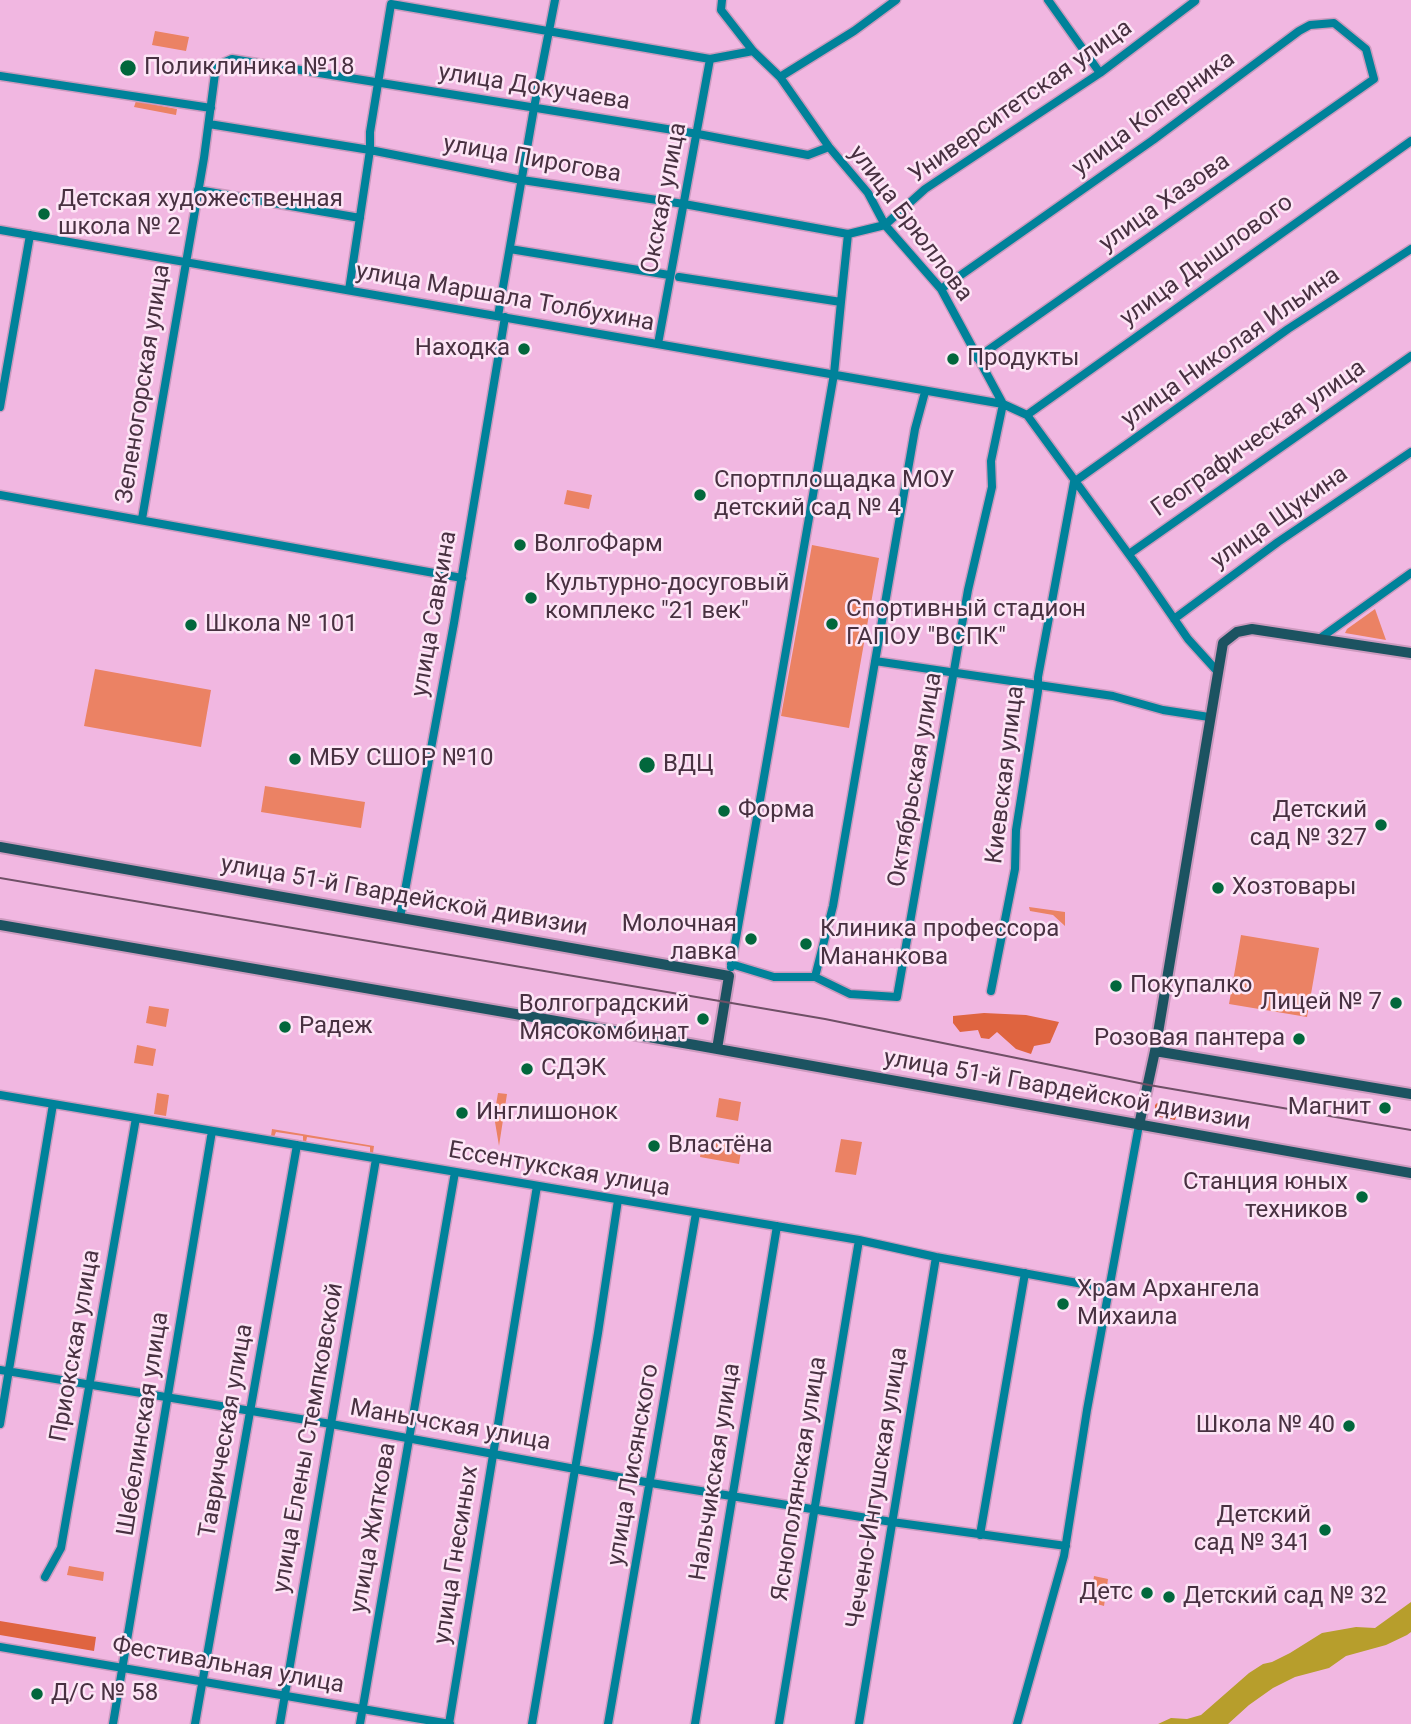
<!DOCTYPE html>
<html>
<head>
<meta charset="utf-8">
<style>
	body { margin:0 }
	canvas { display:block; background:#f1b7e1 }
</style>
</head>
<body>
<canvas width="1411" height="1724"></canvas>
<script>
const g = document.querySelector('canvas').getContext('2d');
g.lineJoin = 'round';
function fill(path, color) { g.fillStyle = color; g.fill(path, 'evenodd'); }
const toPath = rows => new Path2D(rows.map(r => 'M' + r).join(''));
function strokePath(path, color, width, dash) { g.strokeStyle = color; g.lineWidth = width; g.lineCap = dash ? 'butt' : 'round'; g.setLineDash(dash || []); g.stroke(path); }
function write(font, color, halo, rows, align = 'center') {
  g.font = font + ' Roboto,sans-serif'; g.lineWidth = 5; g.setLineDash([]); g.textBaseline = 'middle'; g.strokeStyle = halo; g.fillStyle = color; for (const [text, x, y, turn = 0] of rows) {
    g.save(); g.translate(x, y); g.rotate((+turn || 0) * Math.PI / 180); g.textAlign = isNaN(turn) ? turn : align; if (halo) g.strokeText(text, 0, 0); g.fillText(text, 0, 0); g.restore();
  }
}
fill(toPath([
	[155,31,189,37,186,51,152,45],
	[136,101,177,109,176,115,134,107],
	[567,490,592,495,589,509,564,504],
	[812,545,879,558,849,728,781,716],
	[1375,609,1386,640,1345,633,1347,629],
	[95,669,211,690,201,747,84,726],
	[265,786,365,802,361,828,261,812],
	[1029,907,1065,912,1065,926,1053,915,1030,911],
	[1241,935,1319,948,1307,1017,1229,1004],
	[149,1006,169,1009,166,1027,146,1023],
	[137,1045,156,1049,153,1066,134,1063],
	[157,1093,169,1095,166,1116,154,1114],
	[498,1093,507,1094,499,1146,494,1116],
	[719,1098,741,1102,738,1121,716,1117],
	[272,1129,374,1146,373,1153,370,1153,370,1147,307,1137,306,1142,303,1141,303,1136,276,1132,274,1137,271,1136],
	[703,1139,742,1145,739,1164,700,1157],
	[841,1139,862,1142,856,1175,835,1172],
	[69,1566,104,1572,103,1581,67,1575],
	[1094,1576,1108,1579,1104,1606,1090,1602]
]), '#eb8264');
fill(toPath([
	[984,1013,1026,1015,1059,1022,1050,1043,1034,1046,1031,1054,1016,1049,997,1032,989,1039,981,1038,978,1030,960,1032,953,1023,953,1016],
	[1157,1103,1167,1109,1180,1104,1175,1120,1155,1116,1155,1105],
	[0,1621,96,1637,94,1651,0,1635]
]), '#df6440');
fill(toPath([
	[1411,1602,1411,1632,1407,1635,1386,1645,1346,1656,1329,1668,1295,1677,1273,1688,1249,1705,1228,1724,1158,1724,1171,1718,1187,1719,1201,1715,1249,1673,1263,1664,1272,1662,1290,1653,1322,1633,1356,1627,1375,1628]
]), '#b79e2c');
const street = toPath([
	[722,0,721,10,753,51,780,77,829,147,868,193,885,225,941,289,1003,404],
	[1048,0,1100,73],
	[0,76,211,108],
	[780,77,854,31,896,0],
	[209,124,370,150,522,180,684,204,848,234],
	[198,190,360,218],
	[0,230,1003,404,1027,415,1141,571,1188,639,1217,671],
	[510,249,669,275],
	[679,277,841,302,848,234,885,225,925,189,1100,73,1195,1],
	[941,289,1153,140,1299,31,1310,25,1334,23,1366,49,1374,79,977,358],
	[349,290,370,150,370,132,391,4,710,59,753,51],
	[498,316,534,108,555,0],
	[658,344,710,59],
	[0,407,30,235],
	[1027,415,1411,141],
	[0,495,462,578],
	[142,519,204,158,216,66,232,59,698,134,808,155,829,147],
	[1129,554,1411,356],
	[1174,619,1278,542,1411,452],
	[1319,639,1411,573],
	[875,661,1113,696,1163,710,1209,717],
	[400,918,454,623,505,317],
	[731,964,774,977,815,977,850,994,897,997,968,590,992,487,991,461,1003,404],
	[731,967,834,374,841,302],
	[815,977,833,906,915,429,925,392],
	[991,991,1015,869,1016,830,1038,691,1038,677,1074,482,1288,329,1411,249],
	[0,1095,859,1240,936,1257,1110,1289],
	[0,1370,331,1424,651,1483,892,1522,1066,1546],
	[0,1424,53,1104],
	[980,1535,1025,1273],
	[45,1577,61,1548,136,1118],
	[0,1647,450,1724],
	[113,1724,212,1131],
	[195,1724,297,1145],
	[280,1724,376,1159],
	[360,1724,455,1172],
	[449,1724,537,1186],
	[532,1724,598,1333,618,1200],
	[608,1724,696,1213],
	[695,1724,777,1226],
	[779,1724,859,1240],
	[859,1724,936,1257],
	[1017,1724,1064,1556,1087,1410,1139,1125]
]);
const secondary = toPath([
	[0,847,729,976,717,1049],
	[0,925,695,1045,1411,1173],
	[1155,1051,1411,1094],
	[1139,1125,1155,1051,1223,643,1237,632,1252,629,1411,653]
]);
strokePath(street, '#cc9abe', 11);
strokePath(secondary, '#cc9abe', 14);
strokePath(street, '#00829a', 8);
strokePath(secondary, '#1c5361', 10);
strokePath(toPath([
	[0,878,825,1019,1149,1085,1411,1130]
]), '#6f5066', 2);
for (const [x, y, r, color] of [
	[128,68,9,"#02673c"],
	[44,214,7,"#02673c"],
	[524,349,7,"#02673c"],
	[953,359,7,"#02673c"],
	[700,495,7,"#02673c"],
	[520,545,7,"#02673c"],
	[531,598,7,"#02673c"],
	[832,624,7,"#02673c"],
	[191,625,7,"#02673c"],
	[295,759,7,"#02673c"],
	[647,765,9,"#02673c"],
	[724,811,7,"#02673c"],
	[1381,825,7,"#02673c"],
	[1218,888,7,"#02673c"],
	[751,939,7,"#02673c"],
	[806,944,7,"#02673c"],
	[1116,986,7,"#02673c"],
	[1396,1003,7,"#02673c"],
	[703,1019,7,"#02673c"],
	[285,1027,7,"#02673c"],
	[1299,1039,7,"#02673c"],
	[527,1069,7,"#02673c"],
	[1385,1108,7,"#02673c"],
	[462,1113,7,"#02673c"],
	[654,1146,7,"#02673c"],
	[1362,1197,7,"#02673c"],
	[1063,1304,7,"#02673c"],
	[1349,1426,7,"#02673c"],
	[1325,1530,7,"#02673c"],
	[1147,1593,7,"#02673c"],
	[1169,1597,7,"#02673c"],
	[37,1694,7,"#02673c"]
]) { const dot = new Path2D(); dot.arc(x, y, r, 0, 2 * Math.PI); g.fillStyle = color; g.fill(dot); strokePath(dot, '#fde5f6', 2.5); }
write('24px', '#483141', '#fde5f6', [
	["Поликлиника №18",144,68],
	["Детская художественная",58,200],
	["школа № 2",58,228],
	["Находка",510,349,"right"],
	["Продукты",967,359],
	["Спортплощадка МОУ",714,481],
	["детский сад № 4",714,509],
	["ВолгоФарм",534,545],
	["Культурно-досуговый",545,584],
	["комплекс \"21 век\"",545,612],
	["Спортивный стадион",846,610],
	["ГАПОУ \"ВСПК\"",846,638],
	["Школа № 101",205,625],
	["МБУ СШОР №10",309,759],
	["ВДЦ",663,765],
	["Форма",738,811],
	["Детский",1367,811,"right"],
	["сад № 327",1367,839,"right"],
	["Хозтовары",1232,888],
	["Молочная",737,925,"right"],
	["лавка",737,953,"right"],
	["Клиника профессора",820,930],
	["Мананкова",820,958],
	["Покупалко",1130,986],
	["Лицей № 7",1382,1003,"right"],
	["Волгоградский",689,1005,"right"],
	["Мясокомбинат",689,1033,"right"],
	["Радеж",299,1027],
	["Розовая пантера",1285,1039,"right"],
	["СДЭК",541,1069],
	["Магнит",1371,1108,"right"],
	["Инглишонок",476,1113],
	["Властёна",668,1146],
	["Станция юных",1348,1183,"right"],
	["техников",1348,1211,"right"],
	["Храм Архангела",1077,1290],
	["Михаила",1077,1318],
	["Школа № 40",1335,1426,"right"],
	["Детский",1311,1516,"right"],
	["сад № 341",1311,1544,"right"],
	["Детс",1133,1593,"right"],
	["Детский сад № 32",1183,1597],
	["Д/С № 58",51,1694]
], 'left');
write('24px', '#483141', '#fde5f6', [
	["улица Докучаева",534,88,9],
	["Университетская улица",1021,102,-35],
	["улица Коперника",1154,114,-36],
	["улица Пирогова",532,160,10],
	["Окская улица",665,198,-79],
	["улица Хазова",1165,203,-35],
	["улица Брюллова",910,224,53],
	["улица Дышлового",1207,261,-36],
	["улица Маршала Толбухина",505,298,10],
	["улица Николая Ильина",1231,348,-35],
	["Зеленогорская улица",144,384,-81],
	["Географическая улица",1259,439,-35],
	["улица Щукина",1280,518,-35],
	["улица Савкина",435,614,-80],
	["Киевская улица",1006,775,-83],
	["Октябрьская улица",916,780,-80],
	["улица 51-й Гвардейской дивизии",404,897,10],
	["улица 51-й Гвардейской дивизии",1067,1091,10],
	["Ессентукская улица",559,1170,10],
	["Приокская улица",76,1346,-80],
	["Шебелинская улица",144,1424,-81],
	["Манычская улица",450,1426,10],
	["Таврическая улица",227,1431,-80],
	["улица Елены Стемпковской",309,1438,-80],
	["улица Лисянского",634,1465,-80],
	["Нальчикская улица",716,1472,-81],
	["Яснополянская улица",800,1479,-81],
	["Чечено-Ингушская улица",878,1488,-81],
	["улица Житкова",374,1528,-80],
	["улица Гнесиных",457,1555,-81],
	["Фестивальная улица",228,1666,10]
]);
</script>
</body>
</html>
